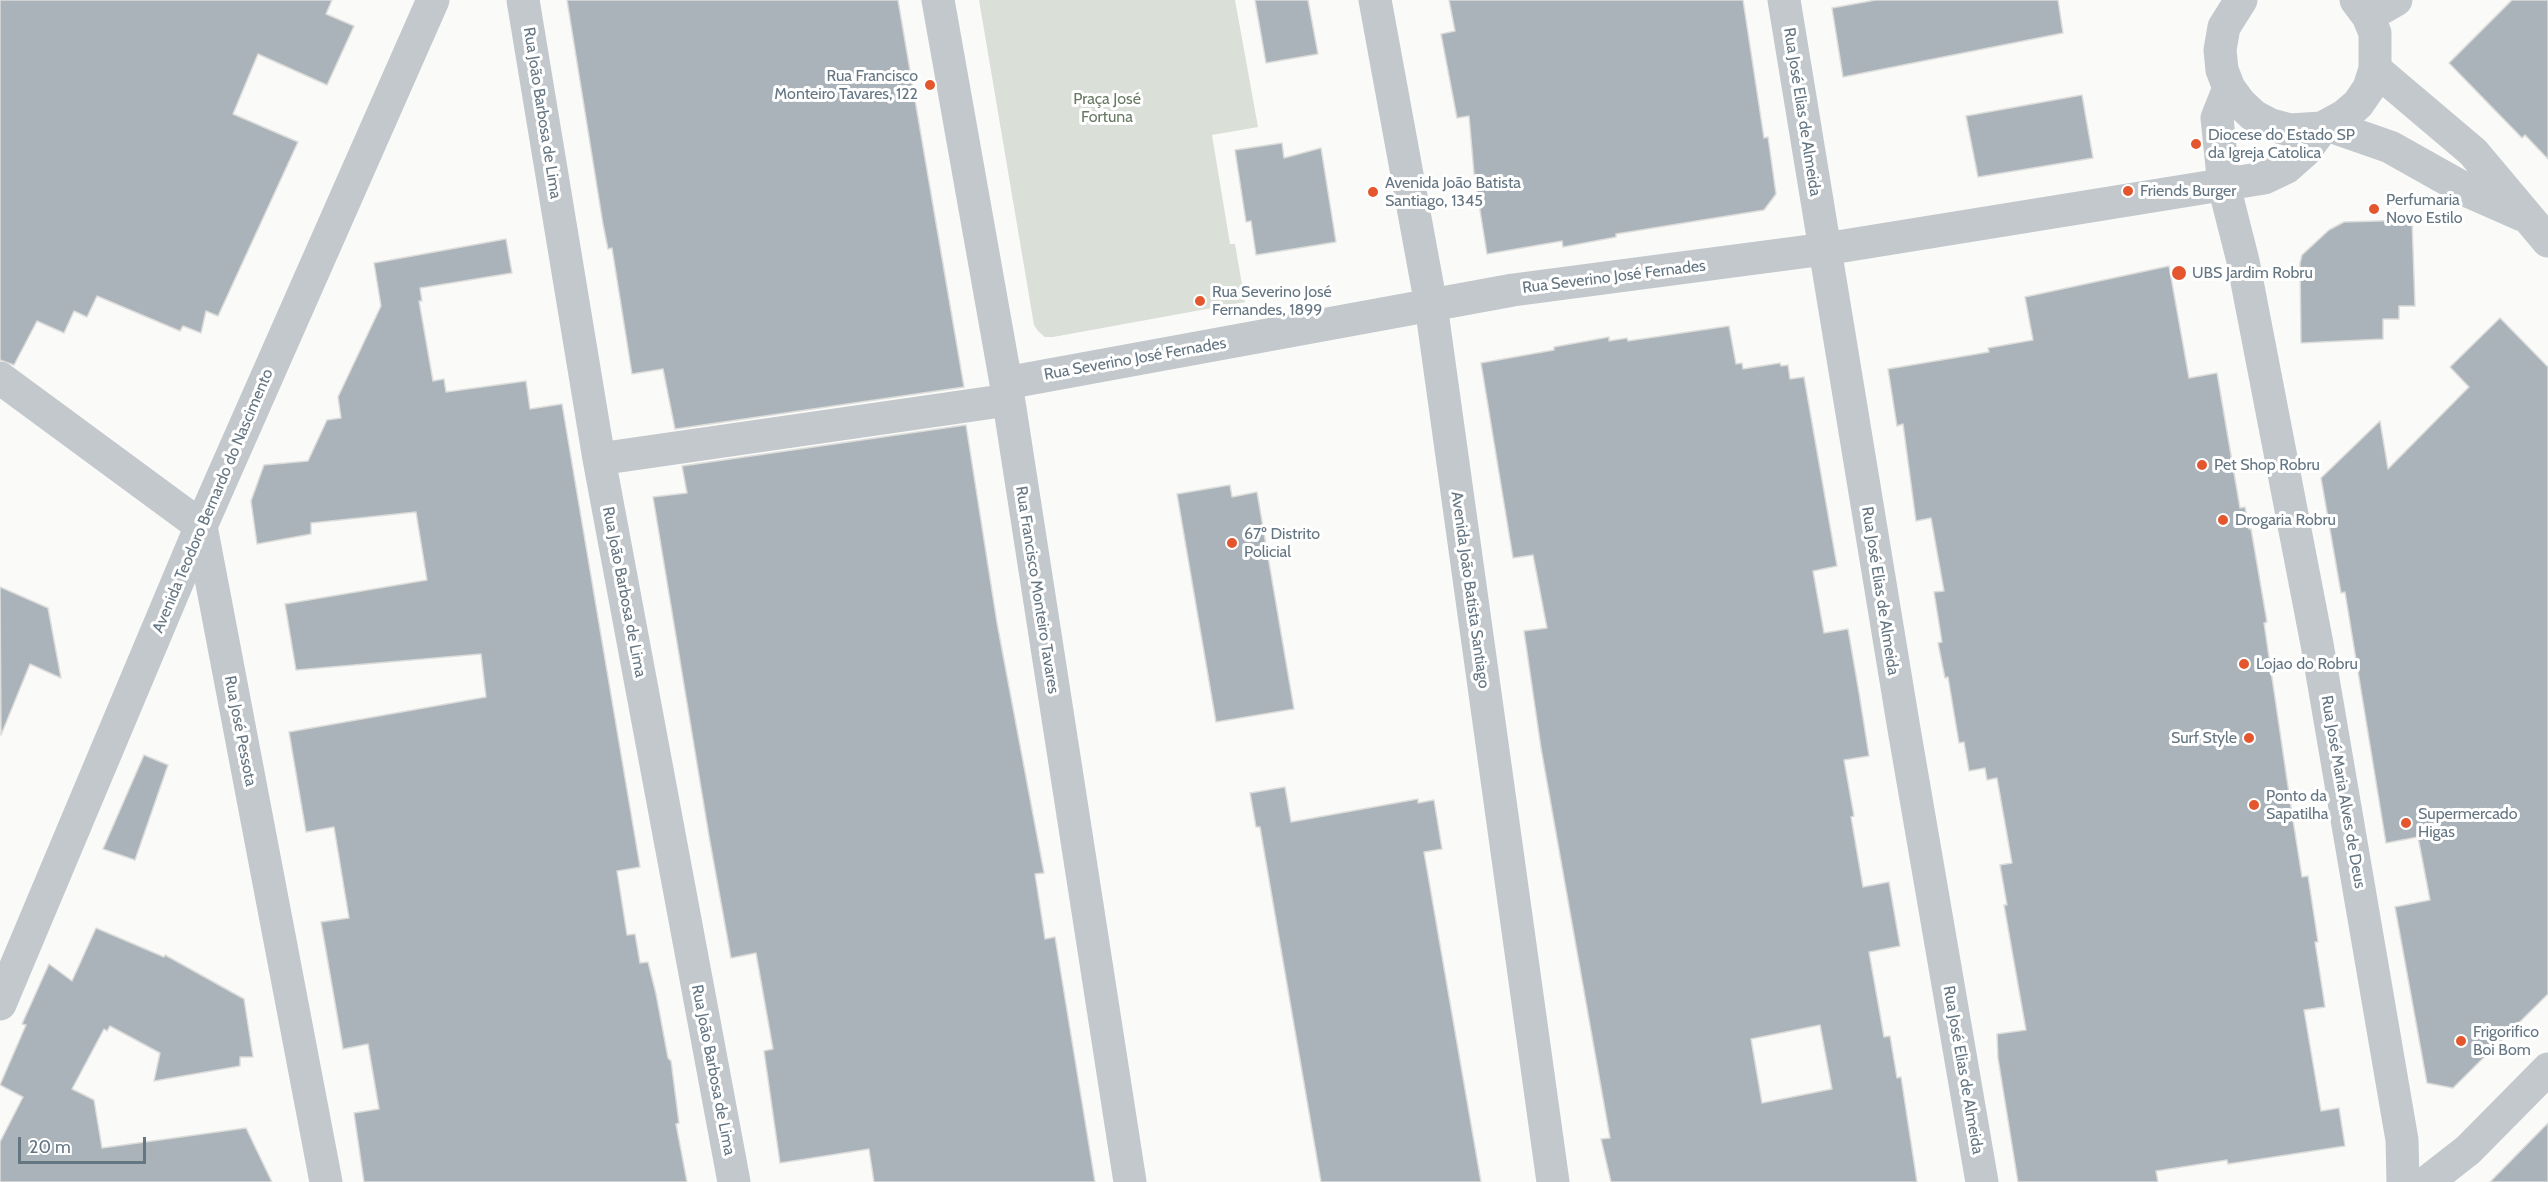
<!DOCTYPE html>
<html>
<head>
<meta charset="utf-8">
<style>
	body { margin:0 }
	#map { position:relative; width:2548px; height:1182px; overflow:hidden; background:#fafaf8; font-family:Cabin,sans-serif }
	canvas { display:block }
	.scale { position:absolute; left:18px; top:1137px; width:128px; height:27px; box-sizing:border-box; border:3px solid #657683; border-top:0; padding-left:8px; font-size:18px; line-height:21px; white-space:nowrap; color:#657683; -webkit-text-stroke:4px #fff; paint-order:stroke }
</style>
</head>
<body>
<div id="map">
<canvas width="2548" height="1182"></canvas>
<div class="scale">20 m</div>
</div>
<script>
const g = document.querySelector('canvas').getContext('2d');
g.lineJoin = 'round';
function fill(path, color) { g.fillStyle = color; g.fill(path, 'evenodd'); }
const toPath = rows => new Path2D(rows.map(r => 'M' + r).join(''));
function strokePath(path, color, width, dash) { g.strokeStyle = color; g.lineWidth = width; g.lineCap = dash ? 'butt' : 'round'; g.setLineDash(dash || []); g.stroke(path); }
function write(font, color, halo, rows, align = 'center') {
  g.font = font + ' Cabin,sans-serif'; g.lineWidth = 6; g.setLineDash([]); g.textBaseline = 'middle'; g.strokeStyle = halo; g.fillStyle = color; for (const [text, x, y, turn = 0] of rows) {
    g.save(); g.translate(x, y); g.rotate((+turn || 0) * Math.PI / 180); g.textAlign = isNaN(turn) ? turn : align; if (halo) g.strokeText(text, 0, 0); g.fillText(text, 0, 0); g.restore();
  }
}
fill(toPath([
	[979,0,1235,0,1258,127,1212,135,1230,244,1235,244,1245,302,1053,337,1045,337,1038,331,1034,325]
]), '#dadfd7');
const building = toPath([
	[0,0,332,0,326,14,354,26,327,85,258,54,233,114,298,142,218,316,206,311,201,333,183,326,180,331,97,296,87,317,74,311,64,333,37,321,14,365,0,360,0,0],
	[567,0,898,0,964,387,675,429,663,369,632,374,612,248,608,249,603,224,567,0],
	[1255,0,1308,0,1318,54,1266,63,1255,0],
	[1449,0,1743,0,1764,138,1768,137,1776,194,1764,210,1616,234,1616,237,1563,247,1562,241,1487,254,1474,173,1469,116,1457,118,1441,34,1455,31,1449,0],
	[1876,0,2058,0,2063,33,1843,77,1832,8,1876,0],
	[2512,0,2548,0,2548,159,2525,135,2522,138,2449,63,2512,0],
	[2082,95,2093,158,1978,177,1966,116,2082,95],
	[1282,143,1284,158,1321,148,1336,242,1256,255,1251,221,1246,222,1235,150,1282,143],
	[2412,220,2415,306,2399,306,2399,319,2383,319,2383,339,2301,343,2300,263,2302,255,2329,230,2344,222,2412,220],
	[506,239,512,273,420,288,422,301,419,301,433,381,444,379,446,392,526,381,530,409,562,404,640,867,617,871,627,935,635,934,640,963,648,962,656,994,668,1058,671,1061,679,1123,676,1124,687,1182,364,1182,354,1113,379,1109,368,1044,343,1049,321,922,349,918,334,827,306,832,289,732,486,697,481,654,296,670,285,604,427,580,416,512,311,523,311,534,257,544,251,501,264,465,308,461,327,420,341,418,338,397,381,306,374,263,506,239],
	[2169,266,2189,378,2217,373,2240,508,2245,507,2249,529,2251,529,2267,622,2264,623,2292,814,2302,877,2308,876,2318,942,2315,942,2325,1007,2304,1010,2321,1111,2339,1108,2345,1146,2228,1164,2227,1160,2156,1171,2158,1182,2018,1182,1998,1058,1997,1034,2026,1030,2004,905,2007,905,2000,865,2012,863,1997,778,1987,780,1985,768,1969,771,1964,742,1959,743,1948,677,1945,678,1938,643,1942,642,1934,592,1944,591,1931,518,1916,521,1903,424,1897,426,1888,369,1989,352,1988,348,2033,340,2025,297,2169,266],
	[2500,318,2548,367,2548,994,2453,1088,2427,1083,2395,907,2430,900,2418,837,2386,843,2345,592,2341,593,2321,478,2380,421,2388,469,2469,387,2450,367,2500,318],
	[1729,326,1736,364,1742,363,1743,369,1780,363,1781,366,1788,365,1790,379,1804,377,1837,566,1813,571,1824,633,1848,629,1859,693,1869,756,1844,760,1854,816,1851,817,1863,887,1889,882,1900,946,1869,952,1884,1037,1890,1036,1897,1078,1901,1077,1917,1182,1611,1182,1601,1139,1610,1138,1541,748,1524,631,1547,628,1533,555,1513,558,1481,363,1554,350,1554,347,1609,337,1609,341,1627,338,1628,341,1729,326],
	[1820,1025,1832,1089,1762,1103,1751,1039,1820,1025],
	[966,425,997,623,1044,873,1035,874,1045,939,1055,937,1095,1182,874,1182,869,1149,780,1163,764,1051,773,1049,756,953,731,958,709,836,653,497,687,493,682,466,966,425],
	[1230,485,1232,497,1257,492,1294,709,1216,722,1177,494,1230,485],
	[0,587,48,608,61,678,30,664,1,735,0,587],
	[144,755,168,765,135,860,103,849,144,755],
	[1285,787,1291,822,1418,799,1418,803,1434,800,1442,849,1424,852,1481,1182,1321,1182,1260,827,1256,827,1250,793,1285,787],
	[96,928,164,957,165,955,244,999,253,1057,240,1057,240,1066,154,1081,160,1053,110,1026,107,1031,104,1029,72,1089,94,1100,102,1148,246,1128,272,1182,0,1182,0,1142,23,1097,0,1085,26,1025,22,1024,49,964,72,981,96,928],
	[2548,1123,2548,1182,2490,1182,2548,1123]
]);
fill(building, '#aab3b9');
strokePath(building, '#dcdcda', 1.5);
strokePath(toPath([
	[523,0,599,459,734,1182],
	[938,0,1006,383,1130,1182],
	[1375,0,1431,305,1553,1182],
	[1784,0,1904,729,1982,1182],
	[2241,0,2224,27,2220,50,2222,70,2229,88,2240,103,2254,116,2271,125,2290,130,2322,128,2344,116,2358,104,2369,88,2375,69,2375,33,2368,16,2356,0],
	[2368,16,2396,0],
	[2375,69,2473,152,2548,241],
	[2229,88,2217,118,2224,186,2243,261,2317,644,2402,1140,2403,1182],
	[2327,125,2390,147,2472,193,2522,215],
	[0,378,201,526,326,1182],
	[1006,383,1513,290,1825,249,2264,178,2287,167,2305,151,2322,128],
	[599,459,1008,400]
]), '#c3c8cc', 33);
strokePath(toPath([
	[0,1004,201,526,433,0],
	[2427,1182,2468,1150,2548,1069]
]), '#c3c8cc', 33);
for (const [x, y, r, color] of [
	[930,85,6,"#e4572e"],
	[2196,144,6,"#e4572e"],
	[2128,191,6,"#e4572e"],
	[1373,192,6,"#e4572e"],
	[2374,209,6,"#e4572e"],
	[2179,273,8,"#e4572e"],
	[1200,301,6,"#e4572e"],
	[2202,465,6,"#e4572e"],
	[2223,520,6,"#e4572e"],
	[1232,543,6,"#e4572e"],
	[2244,664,6,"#e4572e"],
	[2249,738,6,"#e4572e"],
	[2254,805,6,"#e4572e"],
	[2406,823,6,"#e4572e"],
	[2461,1041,6,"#e4572e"]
]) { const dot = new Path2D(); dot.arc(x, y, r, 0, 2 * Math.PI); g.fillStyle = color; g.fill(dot); strokePath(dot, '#fff', 2); }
write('16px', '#657683', '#fff', [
	["Rua Francisco",918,76,"right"],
	["Monteiro Tavares, 122",918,94,"right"],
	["Diocese do Estado SP",2208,135],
	["da Igreja Catolica",2208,153],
	["Avenida João Batista",1385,183],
	["Santiago, 1345",1385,201],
	["Friends Burger",2140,191],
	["Perfumaria",2386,200],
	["Novo Estilo",2386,218],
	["UBS Jardim Robru",2192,273],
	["Rua Severino José",1212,292],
	["Fernandes, 1899",1212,310],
	["Pet Shop Robru",2214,465],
	["Drogaria Robru",2235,520],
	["67º Distrito",1244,534],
	["Policial",1244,552],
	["Lojao do Robru",2256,664],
	["Surf Style",2237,738,"right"],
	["Ponto da",2266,796],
	["Sapatilha",2266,814],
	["Supermercado",2418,814],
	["Higas",2418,832],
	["Frigorifico",2473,1032],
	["Boi Bom",2473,1050]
], 'left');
write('16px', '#687a64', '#fff', [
	["Praça José",1107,99],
	["Fortuna",1107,117]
]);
write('16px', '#657683', '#fff', [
	["Rua José Elias de Almeida",1802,112,81],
	["Rua João Barbosa de Lima",542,113,81],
	["Rua Severino José Fernades",1614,277,-7],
	["Rua Severino José Fernades",1135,359,-10],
	["Avenida Teodoro Bernardo do Nascimento",213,501,-67],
	["Rua Francisco Monteiro Tavares",1037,590,81],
	["Avenida João Batista Santiago",1470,590,82],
	["Rua José Elias de Almeida",1880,591,81],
	["Rua João Barbosa de Lima",624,592,79],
	["Rua José Pessota",240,731,79],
	["Rua José Maria Alves de Deus",2343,792,80],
	["Rua João Barbosa de Lima",713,1070,79],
	["Rua José Elias de Almeida",1963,1070,80]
]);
</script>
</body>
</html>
